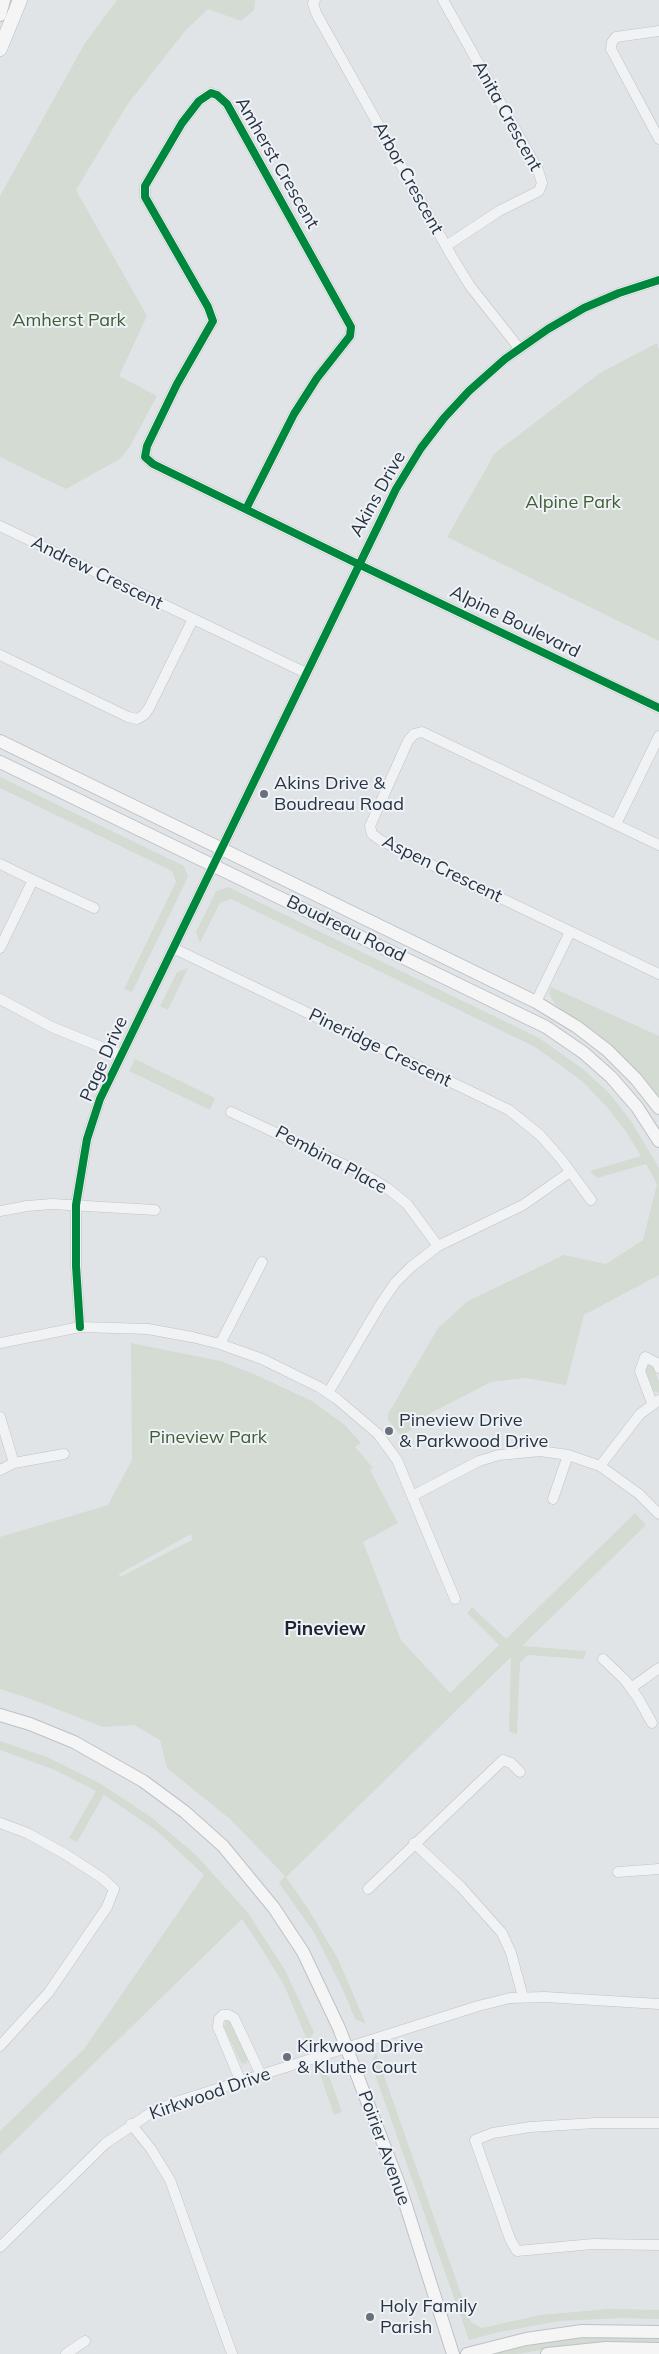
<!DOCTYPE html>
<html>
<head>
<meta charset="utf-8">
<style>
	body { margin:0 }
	canvas { display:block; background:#e1e4e7 }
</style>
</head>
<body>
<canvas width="659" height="2354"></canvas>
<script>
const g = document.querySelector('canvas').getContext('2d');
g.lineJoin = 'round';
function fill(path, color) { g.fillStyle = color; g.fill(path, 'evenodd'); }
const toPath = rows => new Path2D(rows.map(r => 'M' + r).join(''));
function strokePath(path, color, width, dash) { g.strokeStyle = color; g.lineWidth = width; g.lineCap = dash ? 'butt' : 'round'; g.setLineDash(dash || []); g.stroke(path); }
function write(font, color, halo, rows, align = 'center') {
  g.font = font + ' Mulish,sans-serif'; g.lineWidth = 4; g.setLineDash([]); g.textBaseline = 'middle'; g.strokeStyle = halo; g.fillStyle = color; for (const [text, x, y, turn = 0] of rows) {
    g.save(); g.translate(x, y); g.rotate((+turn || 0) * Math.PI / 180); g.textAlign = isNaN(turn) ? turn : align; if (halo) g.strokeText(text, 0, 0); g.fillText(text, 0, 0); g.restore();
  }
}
fill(toPath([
	[117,0,255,0,254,10,241,21,208,9,185,31,127,105,76,190,147,316,119,376,157,396,129,448,120,459,66,489,0,457,0,196,85,43],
	[657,343,659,350,659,641,447,537,495,453,600,373],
	[0,777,184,866,188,877,132,992,124,989,176,882,172,871,0,788],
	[228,887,539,1038,583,1069,609,1093,631,1121,659,1168,659,1275,584,1315,566,1385,525,1378,491,1382,427,1415,402,1437,388,1420,388,1414,438,1328,468,1301,564,1255,606,1264,643,1240,657,1184,646,1164,597,1178,590,1171,641,1156,625,1130,606,1106,582,1081,535,1047,231,899,220,903,200,943,196,932,216,891],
	[188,968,168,1010,160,1006,177,972],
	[551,987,659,1036,659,1097,616,1050,555,1004,549,994],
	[135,1059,215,1098,210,1110,129,1071],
	[131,1343,221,1361,256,1375,312,1401,345,1425,361,1443,355,1447,373,1468,370,1470,398,1523,363,1542,401,1640,450,1693,499,1645,467,1613,472,1607,506,1639,635,1513,646,1525,522,1646,586,1651,584,1659,528,1655,520,1663,517,1734,509,1732,511,1657,286,1877,307,1907,338,1959,366,2024,355,2019,343,1990,315,1934,279,1883,285,1876,231,1820,167,1768,160,1740,134,1725,103,1727,28,1698,0,1689,0,1537,108,1505,132,1460],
	[191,1534,192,1540,120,1577,119,1574],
	[647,1363,653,1365,659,1382,659,1393,654,1391,645,1369],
	[0,1741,47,1757,101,1784,151,1817,197,1856,248,1913,285,1970,314,2032,308,2042,284,1985,262,1949,242,1919,0,2155,0,2131,84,2049,204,1875,157,1831,104,1795,77,1842,69,1838,96,1791,55,1770,0,1750],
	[226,2021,231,2023,248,2059,246,2064,241,2063,224,2027],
	[376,2053,471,2322,482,2328,540,2315,609,2309,659,2310,659,2319,622,2318,560,2321,499,2332,469,2340,371,2063],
	[319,2071,329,2076,342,2112,334,2115],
	[586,2337,659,2338,659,2343,575,2344,517,2354,491,2354,546,2342]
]), '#d3dbd2');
const minor = toPath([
	[315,0,313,3,316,13,451,255,470,286,519,348],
	[443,0,538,170,542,183,539,191,499,211,446,246],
	[659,31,616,37,612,42,611,49,659,139],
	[246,509,294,414,317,378,350,336,351,327,227,104,217,95,211,93,199,101,182,123,145,186,145,197,208,307,213,321,177,384,147,446,145,457,153,464,358,564,659,708],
	[0,526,306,673],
	[0,655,128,717,137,719,144,715,149,708,193,619],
	[616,824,659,736],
	[659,845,422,732,414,734,408,741,370,826,372,834,380,840,659,974],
	[0,864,33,880,0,948],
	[33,880,94,908],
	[173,948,509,1110,540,1135,561,1159,591,1200],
	[0,999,52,1027,121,1055],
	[536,1002,570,932],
	[231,1112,364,1174,387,1188,407,1204,438,1246],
	[0,1211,27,1206,52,1204,155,1210],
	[80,1327,76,1266,76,1205,87,1139,100,1099,396,489,421,448,444,418,469,391,505,359,548,329,584,308,619,293,659,280],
	[0,1343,80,1327,148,1329,192,1337,220,1344,262,1359,319,1387,337,1399,378,1434,397,1460,455,1599],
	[220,1344,262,1262],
	[328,1393,380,1305,395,1283,411,1267,438,1246,523,1205,570,1172],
	[652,1403,640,1371,645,1357,657,1363,659,1368],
	[0,1417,14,1463],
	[600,1466,640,1414,659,1400],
	[0,1470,14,1463,64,1454],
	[412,1496,479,1461,499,1455,540,1451,568,1455,600,1466,639,1494,659,1514],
	[553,1499,568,1455],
	[603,1659,625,1680,638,1698,652,1723],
	[631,1688,659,1668],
	[0,1823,27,1833,65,1854,102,1878,114,1889,107,1907,49,1992,0,2046],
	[414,1843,461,1887,502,1933,511,1953,523,1997],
	[618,1872,659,1869],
	[368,1889,503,1760,511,1763,520,1772],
	[241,2082,218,2027,219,2019,223,2015,229,2015,234,2018,261,2075],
	[659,2123,596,2123,530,2127,493,2133,475,2140,510,2239,517,2251,593,2244,659,2245],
	[131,2124,151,2149,170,2180,232,2354],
	[0,2247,106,2143,152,2112,179,2101,478,2006,510,1998,545,1997,659,2004],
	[66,2354,85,2341]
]);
const major = toPath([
	[0,15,4,0],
	[0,741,536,1002,577,1027,607,1050,636,1079,659,1108],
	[0,762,546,1027,584,1053,611,1077,637,1107,659,1141],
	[0,1715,30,1724,74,1742,143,1781,185,1812,223,1846,274,1908,303,1952,339,2028,400,2187,453,2354],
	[467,2354,526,2339,582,2331,659,2332],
	[547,2354,606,2348,659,2349]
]);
const highway = toPath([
	[0,49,20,0]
]);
strokePath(minor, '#bfc2c5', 11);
strokePath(major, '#bdc1c5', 14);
strokePath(highway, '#b3b7bc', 15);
strokePath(minor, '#f1f2f3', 10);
strokePath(major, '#f5f5f6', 12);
strokePath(highway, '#f5f5f6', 14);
strokePath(toPath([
	[246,509,294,414,317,378,350,336,351,327,227,104,217,95,211,93,199,101,182,123,145,186,145,197,208,307,213,321,177,384,147,446,145,457,153,464,358,564,659,708],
	[80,1327,76,1266,76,1205,87,1139,100,1099,396,489,421,448,444,418,469,391,505,359,548,329,584,308,619,293,659,280]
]), '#00873e', 8);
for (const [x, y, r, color] of [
	[264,794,5,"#68717b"],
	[389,1431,5,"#68717b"],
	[287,2057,5,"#68717b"],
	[370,2317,5,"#68717b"]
]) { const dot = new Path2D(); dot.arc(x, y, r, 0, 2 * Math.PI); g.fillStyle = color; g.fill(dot); strokePath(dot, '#eff3f7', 2); }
write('18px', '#273341', '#eff3f7', [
	["Anita Crescent",507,116,61],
	["Amherst Crescent",277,163,60],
	["Arbor Crescent",408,178,61],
	["Akins Drive",378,494,-61],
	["Andrew Crescent",97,573,26],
	["Alpine Boulevard",515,622,26],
	["Aspen Crescent",442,869,26],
	["Boudreau Road",346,929,26],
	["Pineridge Crescent",380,1048,26],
	["Page Drive",104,1059,-66],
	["Pembina Place",331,1160,28],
	["Kirkwood Drive",210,2094,-19],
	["Poirier Avenue",384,2148,70]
]);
write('18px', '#405d34', '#eff3f7', [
	["Amherst Park",69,321],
	["Alpine Park",573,503],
	["Pineview Park",208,1438]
]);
write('18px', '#273341', '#eff3f7', [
	["Akins Drive &",274,784],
	["Boudreau Road",274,805],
	["Pineview Drive",399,1421],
	["& Parkwood Drive",399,1442],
	["Kirkwood Drive",297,2047],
	["& Kluthe Court",297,2068],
	["Holy Family",380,2307],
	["Parish",380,2328]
], 'left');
write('bold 19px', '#1a2432', '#eff3f7', [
	["Pineview",325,1629]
]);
</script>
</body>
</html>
